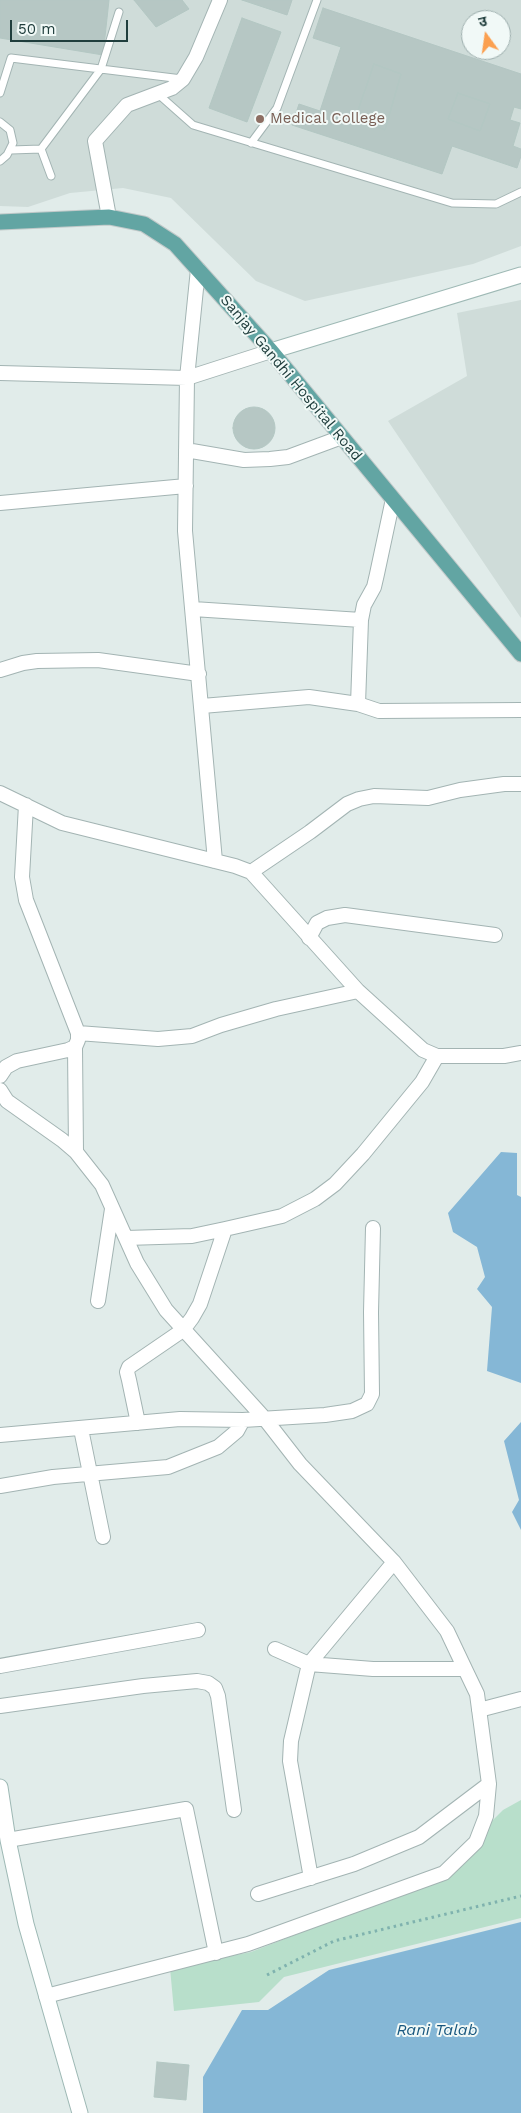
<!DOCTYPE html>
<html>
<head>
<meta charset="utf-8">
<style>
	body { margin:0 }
	#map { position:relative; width:521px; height:2113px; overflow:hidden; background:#e1ecea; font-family:"Work Sans","Noto Sans Devanagari",sans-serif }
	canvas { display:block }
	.north { position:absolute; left:461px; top:10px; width:50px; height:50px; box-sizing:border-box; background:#f1f9f7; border:1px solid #9daead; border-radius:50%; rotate:346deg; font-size:14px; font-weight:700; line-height:20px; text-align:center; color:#203e3d }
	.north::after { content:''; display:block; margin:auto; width:18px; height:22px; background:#fba050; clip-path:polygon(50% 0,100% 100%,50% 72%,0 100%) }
	.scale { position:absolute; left:10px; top:20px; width:118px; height:22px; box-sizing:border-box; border:2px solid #203e3d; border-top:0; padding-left:6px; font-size:15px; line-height:18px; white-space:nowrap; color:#203e3d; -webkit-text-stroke:4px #f1f9f7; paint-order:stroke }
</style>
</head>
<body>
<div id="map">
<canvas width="521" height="2113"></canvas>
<div class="north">उ</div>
<div class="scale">50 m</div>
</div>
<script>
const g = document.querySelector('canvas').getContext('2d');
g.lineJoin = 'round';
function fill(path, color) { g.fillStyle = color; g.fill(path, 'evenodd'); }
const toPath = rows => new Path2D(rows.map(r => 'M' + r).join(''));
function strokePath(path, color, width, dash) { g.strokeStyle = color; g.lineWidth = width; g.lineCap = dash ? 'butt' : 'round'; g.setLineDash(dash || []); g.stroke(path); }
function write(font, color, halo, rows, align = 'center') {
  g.font = font + ' "Work Sans",sans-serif'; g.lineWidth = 4; g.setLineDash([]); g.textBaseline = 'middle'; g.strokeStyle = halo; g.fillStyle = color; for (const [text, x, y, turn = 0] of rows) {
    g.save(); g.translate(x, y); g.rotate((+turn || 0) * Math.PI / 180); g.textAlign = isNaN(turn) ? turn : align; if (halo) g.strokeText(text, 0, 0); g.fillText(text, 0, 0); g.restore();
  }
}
fill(toPath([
	[0,0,521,0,521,246,473,264,305,301,256,281,171,198,123,188,70,193,28,207,0,206],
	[471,20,501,20,501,50,471,50],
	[521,300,521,618,388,421,467,376,457,313]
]), '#cfdcd9');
fill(toPath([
	[521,1800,521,1918,284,1977,259,2002,174,2011,170,1968,251,1952,456,1872,486,1827,503,1810]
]), '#b8dfcb');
fill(toPath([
	[501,1152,517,1153,517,1195,521,1197,521,1383,487,1371,492,1307,477,1289,485,1277,477,1247,453,1232,448,1213],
	[521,1422,521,1530,512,1512,519,1500,504,1441],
	[521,1922,521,2113,203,2113,203,2077,242,2010,268,2010,329,1970]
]), '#85b7d6');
const building = toPath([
	[0,0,109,0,103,55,0,38,0,0],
	[134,0,182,0,189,9,156,27,134,0],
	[242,0,292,0,287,15,242,0],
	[323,8,521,74,521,109,514,107,510,120,520,123,513,146,521,149,521,156,517,168,452,146,442,174,292,125,299,104,320,111,341,47,313,38,323,8],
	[374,64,401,74,385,130,355,119,374,64],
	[458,93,490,104,480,131,448,119,458,93],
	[242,18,281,32,247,122,209,108,242,18],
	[374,64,401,74,385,130,355,119,374,64],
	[458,93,490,104,480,131,448,119,458,93],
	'233 428a21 21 0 1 1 42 0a21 21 0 1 1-42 0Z',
	[157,2062,189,2065,186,2100,154,2097,157,2062]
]);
fill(building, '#b6c7c4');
strokePath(building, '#b3c7c3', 1);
const service = toPath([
	[0,93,11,58,182,79],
	[158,94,193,125,452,203,496,204,521,192],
	[0,122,10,130,13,143,7,155,0,161],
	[251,143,277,108,317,0],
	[41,149,51,176],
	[11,150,41,149,101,69,119,12]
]);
const minor = toPath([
	[109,217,95,141,127,105,172,88,183,79,196,57,220,0],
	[198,269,187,378,185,531,215,861],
	[0,373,187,378,271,351],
	[186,450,244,460,270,459,288,457,342,437],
	[0,503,186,486],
	[193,609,361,620],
	[0,670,23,663,37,661,98,660,199,674],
	[358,704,379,711,521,710],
	[202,706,309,697,358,704,361,620,364,605,374,587,377,574,393,499],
	[0,793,62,823,235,866,251,872,358,991,423,1050,437,1056,504,1056,521,1053],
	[251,872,310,832,347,804,359,799,374,796,428,798,460,790,504,784,521,784],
	[309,938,317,923,327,918,345,915,495,935],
	[78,1033,158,1039,192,1036,221,1025,276,1009,358,991],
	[75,1047,76,1152],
	[0,1076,6,1067,17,1061,68,1050,75,1047,78,1040,78,1033,26,900,22,877,26,805],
	[0,1090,7,1101,62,1140,76,1152,102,1185,137,1263,166,1310,265,1419,300,1464,394,1562,447,1631,465,1669],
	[126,1238,192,1236,225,1229,282,1216,315,1199,335,1184,363,1154,422,1082,437,1056],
	[98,1301,112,1209],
	[138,1423,129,1380,127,1372,129,1367,183,1330,192,1318,200,1304,225,1229],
	[81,1429,103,1537],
	[0,1435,180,1419,243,1420,325,1415,352,1411,367,1404,372,1394,371,1312,373,1228],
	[0,1486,53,1477,168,1467,218,1447,237,1431,243,1420],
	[0,1666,198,1630],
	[0,1706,143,1686,197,1681,208,1683,215,1688,218,1696,234,1810],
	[479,1710,521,1699],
	[8,1840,186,1809,216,1953],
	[311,1878,290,1761,291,1741,309,1664,394,1562],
	[258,1894,354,1864,419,1837,489,1784],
	[46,1996,248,1944,444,1873,476,1842,486,1816,489,1784,477,1694,465,1669,373,1669,309,1664,275,1649]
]);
const secondary = toPath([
	[271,351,521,275],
	[0,1787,8,1840,26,1924,80,2113]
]);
const primary = toPath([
	[0,222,109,217,144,224,175,244,271,351,521,654]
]);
strokePath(service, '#a3b4b3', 9);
strokePath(minor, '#a3b4b3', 16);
strokePath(secondary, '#9eb9b5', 17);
strokePath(primary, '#c1c9c9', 17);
strokePath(toPath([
	[267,1975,334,1941,521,1896]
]), '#7fb2ae', 3, [2.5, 4]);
strokePath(service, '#fff', 7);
strokePath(minor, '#fff', 14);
strokePath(secondary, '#fff', 15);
strokePath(primary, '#62a5a3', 15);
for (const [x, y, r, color] of [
	[260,119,5,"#8d6e63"]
]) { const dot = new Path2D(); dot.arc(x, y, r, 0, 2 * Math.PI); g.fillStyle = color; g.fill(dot); strokePath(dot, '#f1f9f7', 2); }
write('15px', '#785e54', '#f1f9f7', [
	["Medical College",270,119]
], 'left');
write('15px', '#203e3d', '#f1f9f7', [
	["Sanjay Gandhi Hospital Road",291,378,50]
]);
write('italic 16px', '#16567e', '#f1f9f7', [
	["Rani Talab",437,2030]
]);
</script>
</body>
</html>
